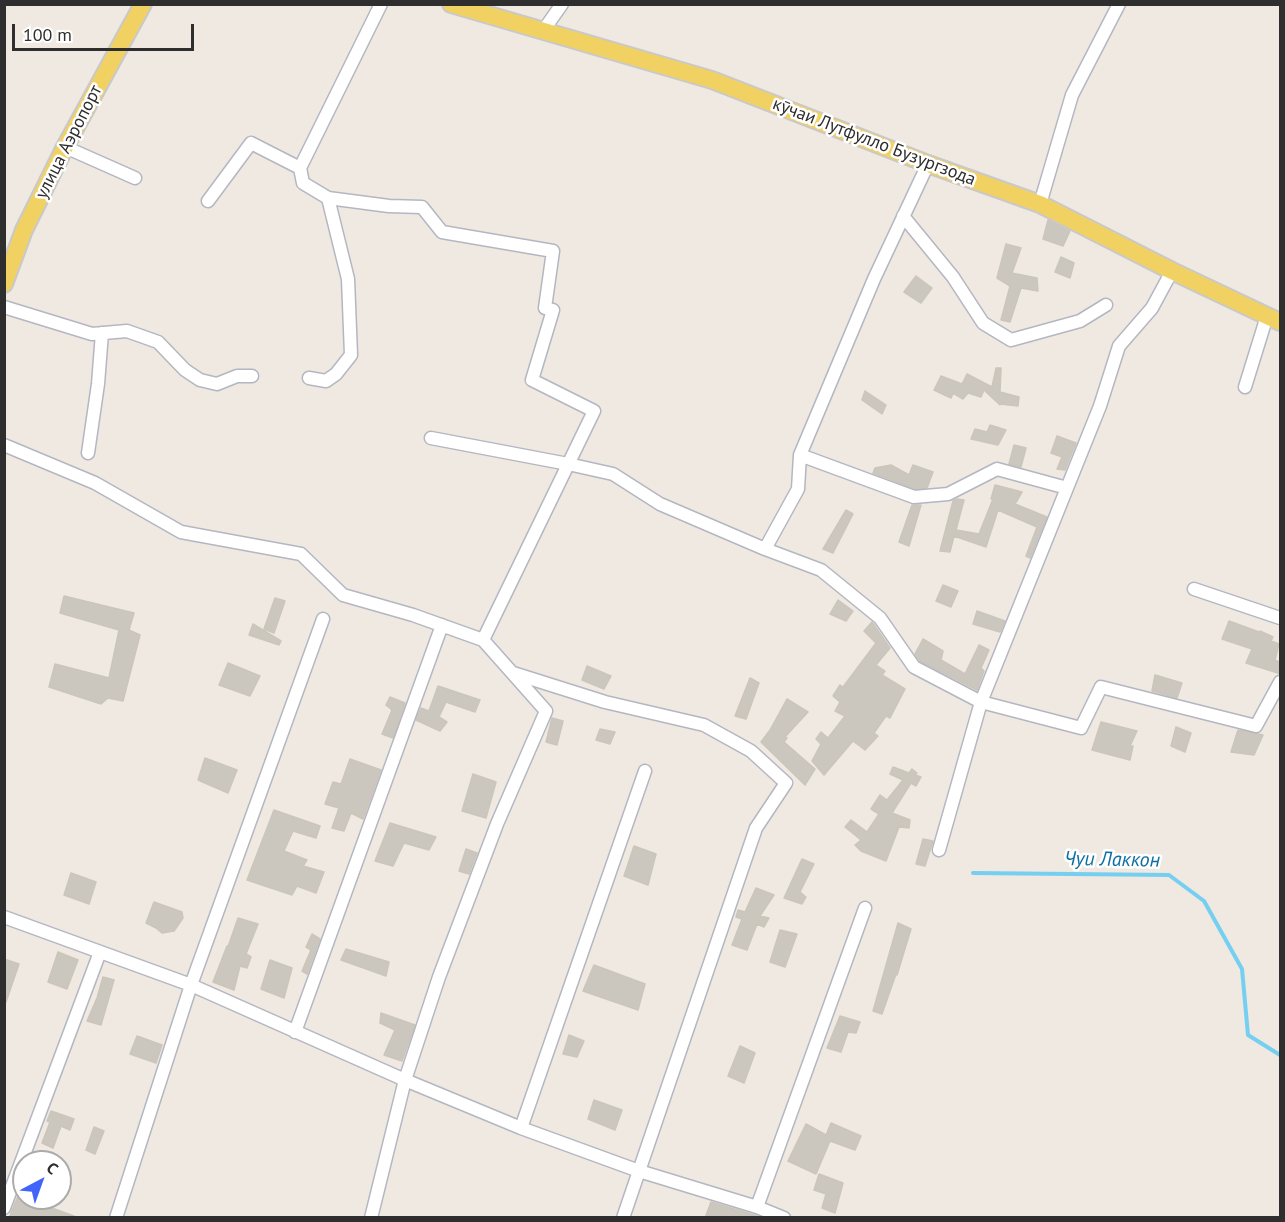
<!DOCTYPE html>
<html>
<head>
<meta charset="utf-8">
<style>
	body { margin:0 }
	#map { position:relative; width:1285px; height:1222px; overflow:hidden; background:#efe9e1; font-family:"PT Sans",sans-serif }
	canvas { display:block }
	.frame { position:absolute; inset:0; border:6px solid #2e2e2e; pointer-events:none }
	.north { position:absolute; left:12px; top:1150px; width:60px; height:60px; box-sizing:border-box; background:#fff; border:2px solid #ababab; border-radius:50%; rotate:41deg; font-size:16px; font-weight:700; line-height:24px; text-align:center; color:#2e2e2e }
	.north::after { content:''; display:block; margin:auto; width:21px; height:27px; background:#4264fb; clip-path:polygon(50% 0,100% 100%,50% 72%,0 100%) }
	.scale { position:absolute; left:12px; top:24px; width:182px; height:27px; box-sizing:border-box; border:3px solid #2e2e2e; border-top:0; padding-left:8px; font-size:18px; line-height:21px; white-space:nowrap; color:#2e2e2e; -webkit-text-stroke:4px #fff; paint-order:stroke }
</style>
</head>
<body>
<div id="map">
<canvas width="1285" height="1222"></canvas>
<div class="frame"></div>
<div class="north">С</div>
<div class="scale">100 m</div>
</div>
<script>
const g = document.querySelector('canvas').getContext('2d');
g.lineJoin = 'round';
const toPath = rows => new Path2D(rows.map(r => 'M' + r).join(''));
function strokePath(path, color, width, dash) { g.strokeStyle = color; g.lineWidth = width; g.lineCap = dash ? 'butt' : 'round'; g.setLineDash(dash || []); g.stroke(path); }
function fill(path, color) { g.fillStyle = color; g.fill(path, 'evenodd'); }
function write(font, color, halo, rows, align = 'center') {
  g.font = font + ' "PT Sans",sans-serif'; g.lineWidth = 5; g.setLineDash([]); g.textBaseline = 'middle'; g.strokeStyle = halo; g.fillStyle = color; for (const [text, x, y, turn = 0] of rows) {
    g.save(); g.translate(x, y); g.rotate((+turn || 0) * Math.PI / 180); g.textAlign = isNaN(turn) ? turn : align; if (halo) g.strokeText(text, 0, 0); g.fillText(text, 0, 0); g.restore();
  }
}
strokePath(toPath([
	[973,873,1169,875,1204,901,1242,969,1248,1035,1280,1055]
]), '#75cff0', 4);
const building = toPath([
	[1048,220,1070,231,1063,246,1043,239,1048,220],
	[1006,244,1021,248,1012,273,1037,278,1038,291,1021,288,1010,322,1001,320,1010,286,997,278,1006,244],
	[1061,257,1074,263,1070,278,1055,272,1061,257],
	[916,276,932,288,921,303,904,292,916,276],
	[996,368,1001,368,1000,392,1019,397,1018,406,1000,404,1000,405,984,390,981,397,968,393,963,399,953,393,951,398,934,390,941,376,962,384,967,374,992,387,996,368],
	[865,391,886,405,882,414,862,400,865,391],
	[990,425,1006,430,998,445,971,439,975,429,987,432,990,425],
	[1057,436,1076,443,1065,470,1057,469,1062,457,1051,453,1057,436],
	[1014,445,1026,448,1021,467,1009,464,1014,445],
	[891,465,909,475,913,465,933,472,927,488,915,489,873,473,875,468,891,465],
	[995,485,1022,492,1015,504,1047,517,1030,558,1026,556,1037,527,998,510,986,547,954,536,950,552,940,551,953,501,957,499,964,500,956,530,979,534,993,499,991,499,995,485],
	[912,505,921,505,909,546,899,542,912,505],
	[846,510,853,514,833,553,823,549,846,510],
	[943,585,958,591,951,607,936,601,943,585],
	[64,596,134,613,129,630,140,635,123,701,108,698,101,704,49,687,55,664,109,678,119,630,60,613,64,596],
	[275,598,285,601,274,633,264,629,275,598],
	[838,600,853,611,846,621,830,614,838,600],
	[977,611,1005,621,1000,632,973,624,977,611],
	[1229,621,1259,632,1260,631,1273,637,1271,641,1279,644,1275,660,1281,663,1281,674,1246,663,1252,649,1222,639,1229,621],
	[872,622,890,648,876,665,885,671,882,675,905,689,890,718,886,716,874,733,878,736,865,750,853,741,824,775,812,761,821,744,816,739,821,732,828,738,845,716,835,711,840,702,833,696,840,685,843,687,876,643,864,631,872,622],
	[253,624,281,641,279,645,249,635,253,624],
	[923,639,943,651,941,660,965,674,979,645,989,650,981,668,984,671,977,690,920,661,915,654,923,639],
	[228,663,260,676,250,696,219,685,228,663],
	[587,666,611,676,604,689,582,680,587,666],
	[1155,675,1182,683,1177,698,1152,691,1155,675],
	[750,678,759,683,746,719,735,716,750,678],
	[438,686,480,700,475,712,446,702,439,717,447,722,440,731,416,720,421,708,429,711,438,686],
	[390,697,405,703,393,738,382,734,392,710,386,705,390,697],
	[787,699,808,712,785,737,787,738,784,742,815,769,805,785,761,742,770,730,787,699],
	[552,718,563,721,557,745,546,742,552,718],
	[1101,722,1137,731,1130,746,1133,746,1130,760,1092,750,1101,722],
	[1176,727,1191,733,1185,752,1171,746,1176,727],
	[600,729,615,732,610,744,596,740,600,729],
	[1238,730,1263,735,1254,755,1231,752,1238,730],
	[205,758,237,770,228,793,198,780,205,758],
	[350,759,381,770,363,819,351,813,344,831,332,828,339,808,325,804,333,782,341,784,350,759],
	[893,767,909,773,912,769,917,773,915,775,921,777,916,786,911,783,892,813,910,820,909,828,899,827,886,861,861,851,855,845,861,840,845,827,851,820,867,832,879,814,871,809,880,795,887,800,903,780,890,774,893,767],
	[473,774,496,782,486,818,462,811,473,774],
	[274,810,320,826,316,838,293,831,284,851,307,860,303,866,324,872,316,893,297,886,292,895,247,880,274,810],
	[390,823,436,837,429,850,404,843,393,866,375,861,390,823],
	[923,839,933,841,925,866,916,864,923,839],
	[634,846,656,854,648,885,624,876,634,846],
	[466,849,477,853,469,874,459,871,466,849],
	[802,859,814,864,800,892,806,897,802,904,784,898,802,859],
	[71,873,96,882,89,904,64,895,71,873],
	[756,888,774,895,760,916,769,918,764,927,757,924,747,950,732,945,742,919,736,917,738,910,745,912,756,888],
	[154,902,182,912,183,918,174,931,162,933,156,928,146,923,154,902],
	[238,918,258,924,246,954,251,957,247,968,240,966,234,990,213,982,227,946,228,947,238,918],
	[898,923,911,929,897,975,896,974,882,1014,873,1011,898,923],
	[780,930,797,934,785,967,770,962,780,930],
	[312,934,320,939,307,974,302,971,311,950,306,947,312,934],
	[346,949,389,962,386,976,341,960,346,949],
	[58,952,78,960,67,989,48,982,58,952],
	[4,959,19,964,6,1002,4,1002,4,959],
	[270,960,292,968,284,998,261,989,270,960],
	[594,965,645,984,638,1010,583,991,594,965],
	[103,977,114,980,101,1025,87,1021,97,998,103,977],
	[381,1013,415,1025,402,1061,384,1055,395,1030,380,1023,381,1013],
	[840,1016,860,1022,856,1033,848,1032,841,1052,827,1048,840,1016],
	[569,1035,584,1041,577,1057,563,1054,569,1035],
	[137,1036,162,1045,156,1063,130,1054,137,1036],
	[740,1046,755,1053,744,1083,728,1076,740,1046],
	[594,1100,622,1110,615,1130,588,1119,594,1100],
	[51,1111,74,1119,70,1130,61,1126,53,1148,42,1143,50,1122,47,1121,51,1111],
	[831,1123,861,1136,855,1150,830,1141,816,1174,788,1161,806,1124,826,1135,831,1123],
	[94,1127,104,1131,95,1154,86,1150,94,1127],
	[819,1174,843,1183,835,1213,822,1208,826,1194,814,1190,819,1174],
	[18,1196,74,1216,73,1218,9,1218,18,1196],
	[711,1202,754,1215,761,1218,705,1218,711,1202]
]);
fill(building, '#cbc7bf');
strokePath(building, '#cbc5ba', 1.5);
const minor = toPath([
	[543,31,562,4],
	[65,147,135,178],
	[328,198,389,206,422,207,442,232,553,251,545,308,553,310,532,380,594,411,483,640],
	[208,201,251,143,300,168],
	[1040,204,1072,95,1119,4],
	[903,216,953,277,983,323,1011,340,1080,321,1106,305],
	[4,307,92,334,127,331,158,342,185,370,200,380,217,384,237,376,252,376],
	[309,378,326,381,336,374,351,355,348,279,328,198,303,183,300,168,381,4],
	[1245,387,1267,316],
	[431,438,568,464,613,474,660,504,765,549,821,570,880,618,914,667,981,702,1081,728,1101,687,1256,726,1280,682],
	[4,445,95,483,181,532,301,554,343,595,413,615,483,640,546,711,497,824,439,977,405,1080,371,1218],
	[88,453,98,384,102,333],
	[800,455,914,497,948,494,997,469,1067,488],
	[765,549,798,489,800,455,874,279,928,164],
	[1194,589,1280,618],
	[323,619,191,985,405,1080,521,1128,639,1171,757,1207,784,1218],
	[513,673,605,702,704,725,751,751,786,783,756,828,623,1218],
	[939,850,981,702,1100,406,1119,346,1152,308,1172,271],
	[4,917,191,985,116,1218],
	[295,1032,442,625],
	[521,1128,645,771],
	[757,1207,865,908],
	[4,1208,100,952]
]);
const major = toPath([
	[451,4,712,80,928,164,1040,204,1172,271,1267,316,1280,322],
	[4,284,24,230,65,147,143,4]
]);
strokePath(minor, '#b4b7c1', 15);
strokePath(major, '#c9c9c9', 20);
strokePath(minor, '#fff', 12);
strokePath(major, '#f2d163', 16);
write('18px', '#2e2e2e', '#fff', [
	["улица Аэропорт",69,142,-63],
	["кӯчаи Лутфулло Бузургзода",874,142,21]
]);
write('italic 20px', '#0d6fa3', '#fff', [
	["Чуи Лаккон",1112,860,1]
]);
</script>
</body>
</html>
